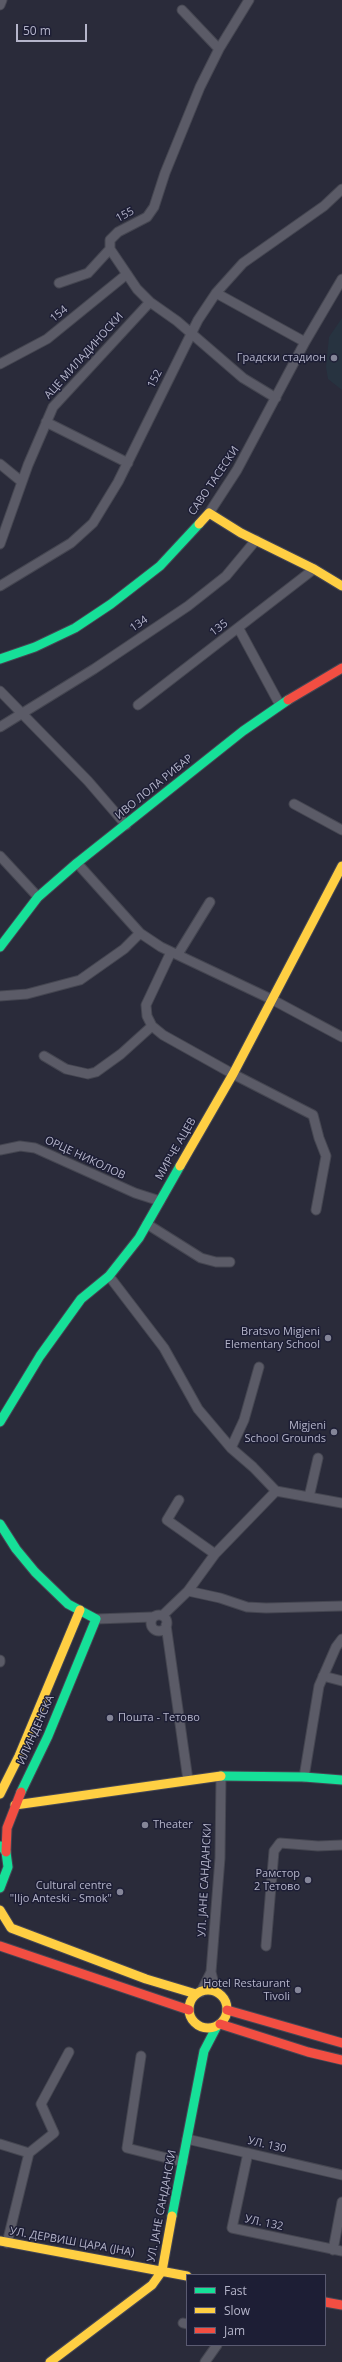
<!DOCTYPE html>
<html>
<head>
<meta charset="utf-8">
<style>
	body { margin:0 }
	#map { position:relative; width:342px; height:2362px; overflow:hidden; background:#2a2b3a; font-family:"Open Sans",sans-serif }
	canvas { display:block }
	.legend { position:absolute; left:186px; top:2274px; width:140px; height:72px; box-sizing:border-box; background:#1d1e35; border:1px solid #5a5a71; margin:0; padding:5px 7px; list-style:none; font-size:12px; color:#b5b5ca }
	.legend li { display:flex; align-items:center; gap:8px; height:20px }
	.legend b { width:20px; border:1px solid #5a5a71 }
	.scale { position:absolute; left:16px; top:24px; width:71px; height:18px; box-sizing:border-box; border:2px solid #b5b5ca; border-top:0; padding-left:5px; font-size:12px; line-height:14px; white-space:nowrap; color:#b5b5ca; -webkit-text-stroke:3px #1d1e35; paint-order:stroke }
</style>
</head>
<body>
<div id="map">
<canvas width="342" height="2362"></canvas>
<ul class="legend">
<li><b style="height:5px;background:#16e098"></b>Fast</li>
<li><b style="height:5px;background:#ffcf43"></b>Slow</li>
<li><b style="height:5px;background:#f24e42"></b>Jam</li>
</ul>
<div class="scale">50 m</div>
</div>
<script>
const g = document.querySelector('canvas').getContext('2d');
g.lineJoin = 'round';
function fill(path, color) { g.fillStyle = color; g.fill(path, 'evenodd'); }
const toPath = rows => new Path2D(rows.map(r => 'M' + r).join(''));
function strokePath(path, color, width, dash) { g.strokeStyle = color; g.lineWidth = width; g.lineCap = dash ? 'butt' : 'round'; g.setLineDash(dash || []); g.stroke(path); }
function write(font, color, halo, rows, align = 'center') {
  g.font = font + ' "Open Sans",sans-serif'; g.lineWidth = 3; g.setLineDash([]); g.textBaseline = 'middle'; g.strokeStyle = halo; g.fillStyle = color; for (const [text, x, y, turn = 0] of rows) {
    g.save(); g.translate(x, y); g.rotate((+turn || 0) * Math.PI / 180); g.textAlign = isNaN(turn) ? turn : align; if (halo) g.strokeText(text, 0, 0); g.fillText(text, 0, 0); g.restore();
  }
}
fill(toPath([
	[342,318,342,390,328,379,326,367,329,337]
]), '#273340');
const street = toPath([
	[249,0,219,49,200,87,165,173,154,207,147,217,118,232,110,240,110,249,137,289,150,302,177,321,243,378,276,398],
	[0,5,2,0],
	[182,10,219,49],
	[59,283,88,273,110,249],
	[216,293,305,342],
	[0,364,47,339,127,274],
	[46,422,128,463],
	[0,464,22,482],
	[209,513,237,470,305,342,342,279],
	[0,544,28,465,53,407,150,302],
	[0,586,71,543,93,523,118,482,198,320,216,293,243,263,324,206,342,189],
	[239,629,280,705],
	[0,691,88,781,126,825],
	[138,705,314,569],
	[0,727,94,669,188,606,226,576,256,540],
	[294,804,342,830],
	[0,856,38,897],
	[77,863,140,933,161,947,273,1000,342,1037],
	[171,952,146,1005,147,1016,152,1026,163,1035,233,1074,313,1115,319,1138,326,1156,316,1210],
	[178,954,210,902],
	[0,996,27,994,80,980,124,949,140,933],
	[44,1056,66,1069,88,1074,96,1072,121,1054,152,1026],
	[0,1150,20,1146,35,1148,135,1193,160,1201],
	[147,1224,201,1258,216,1262,230,1262],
	[109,1276,164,1348,198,1409,231,1448,253,1467,276,1491,342,1503],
	[231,1448,244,1420,259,1367],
	[309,1497,318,1458],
	[179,1500,167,1520,215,1554],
	[188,1591,220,1598,247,1607,266,1608,342,1606],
	'151 1623a8 8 0 1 1 16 0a8 8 0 1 1-16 0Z',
	[163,1615,188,1591,215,1554,276,1491],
	[96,1619,152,1617],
	[166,1625,188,1780],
	[0,1660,0,1662],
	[323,1676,342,1681],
	[304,1777,319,1686,336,1647,342,1639],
	[266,1946,274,1851,280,1843,318,1846,342,1845],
	[201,1992,211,1972],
	[216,1992,211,1972,220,1858,221,1776],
	[141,2056,127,2148,183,2162],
	[187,2139,342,2175],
	[0,2144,29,2153,54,2133,41,2104,69,2052],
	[248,2153,232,2228,342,2251],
	[7,2243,29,2153],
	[333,2250,342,2202],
	[183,2323,187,2324],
	[205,2362,217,2345]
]);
const fast = toPath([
	[0,659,35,647,75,628,111,604,160,566,199,524],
	[0,947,38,897,77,863,243,731,288,700],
	[0,1422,40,1356,81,1299,109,1276,139,1238,180,1166],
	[0,1524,16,1549,35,1572,68,1604,96,1619,48,1736,21,1792],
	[221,1776,304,1777,342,1780],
	[0,1888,8,1867,6,1852,1,1846],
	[172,2216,204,2051,217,2026]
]);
const slow = toPath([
	[199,524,209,513,241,533,314,569,342,586],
	[180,1166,233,1074,342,866],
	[0,1794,19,1756,80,1610],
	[15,1805,221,1776],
	[0,1910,11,1928,146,1979,196,1994],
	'189 2009a19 19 0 1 1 38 0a19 19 0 1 1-38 0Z',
	[0,2241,187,2276],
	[50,2362,152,2285,162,2271,172,2216]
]);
const jam = toPath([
	[288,700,342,668],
	[6,1852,7,1828,21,1792],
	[0,1946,189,2010],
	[227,2010,342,2043],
	[220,2024,308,2052,342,2060],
	[325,2302,342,2305]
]);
strokePath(street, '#454651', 11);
strokePath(fast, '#454653', 11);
strokePath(slow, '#454653', 11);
strokePath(jam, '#454653', 11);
strokePath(street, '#5b5b67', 9);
strokePath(fast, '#16e098', 9);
strokePath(slow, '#ffcf43', 9);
strokePath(jam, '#f24e42', 9);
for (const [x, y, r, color] of [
	[334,358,4,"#848598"],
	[328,1338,4,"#848598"],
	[334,1432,4,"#848598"],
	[110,1718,4,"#848598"],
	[145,1825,4,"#848598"],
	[308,1880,4,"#848598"],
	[120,1892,4,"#848598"],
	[298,1990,4,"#848598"]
]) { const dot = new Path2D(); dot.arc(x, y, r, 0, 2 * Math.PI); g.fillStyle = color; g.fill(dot); strokePath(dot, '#1d1e35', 1.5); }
write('11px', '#b5b5ca', '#1d1e35', [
	["155",125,215,-28],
	["154",59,314,-39],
	["АЦЕ МИЛАДИНОСКИ",84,356,-48],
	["152",155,379,-63],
	["САВО ТАСЕСКИ",214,481,-56],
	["134",139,624,-34],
	["135",219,628,-37],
	["ИВО ЛОЛА РИБАР",154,787,-39],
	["МИРЧЕ АЦЕВ",176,1149,-60],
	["ОРЦЕ НИКОЛОВ",85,1158,25],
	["ИЛИНДЕНСКА",36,1730,-66],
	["УЛ. ЈАНЕ САНДАНСКИ",205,1880,-87],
	["УЛ. 130",267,2145,13],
	["УЛ. ЈАНЕ САНДАНСКИ",162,2206,-79],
	["УЛ. 132",264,2223,12],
	["УЛ. ДЕРВИШ ЦАРА (ЈНА)",72,2242,10]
]);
write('11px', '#b5b5ca', '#1d1e35', [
	["Градски стадион",326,358],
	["Bratsvo Migjeni",320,1332],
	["Elementary School",320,1345],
	["Migjeni",326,1426],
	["School Grounds",326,1439],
	["Пошта - Тетово",118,1718,"left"],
	["Theater",153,1825,"left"],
	["Рамстор",300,1874],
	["2 Тетово",300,1887],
	["Cultural centre",112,1886],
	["\"Iljo Anteski - Smok\"",112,1899],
	["Hotel Restaurant",290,1984],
	["Tivoli",290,1997]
], 'right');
</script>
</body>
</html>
